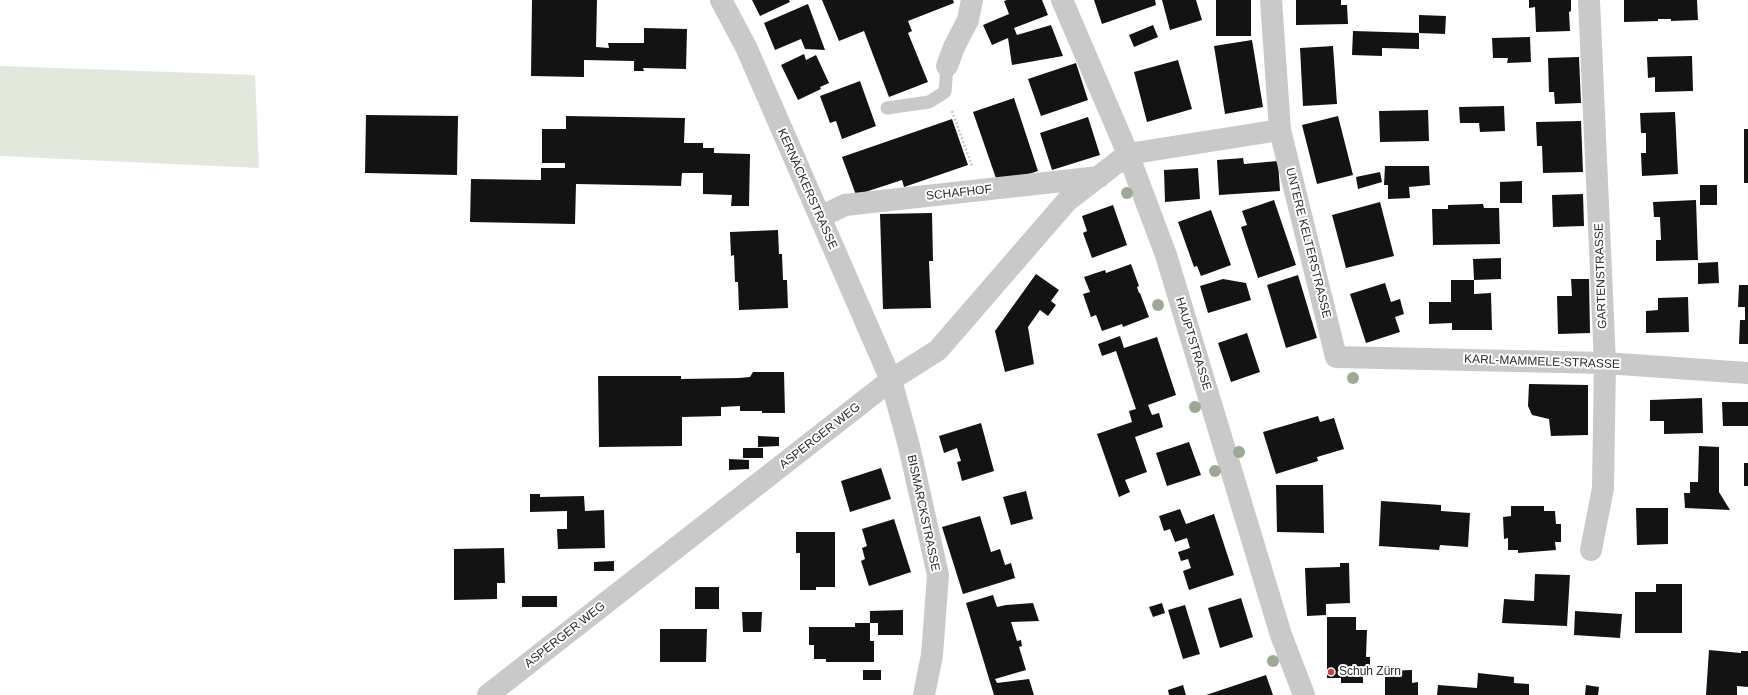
<!DOCTYPE html>
<html>
<head>
<meta charset="utf-8">
<style>
	body { margin:0 }
	canvas { display:block; background:#fff }
</style>
</head>
<body>
<canvas width="1748" height="695"></canvas>
<script>
const g = document.querySelector('canvas').getContext('2d');
g.lineJoin = 'round';
function fill(path, color) { g.fillStyle = color; g.fill(path, 'evenodd'); }
const toPath = rows => new Path2D(rows.map(r => 'M' + r).join(''));
function strokePath(path, color, width, dash) { g.strokeStyle = color; g.lineWidth = width; g.lineCap = dash ? 'butt' : 'round'; g.setLineDash(dash || []); g.stroke(path); }
function write(font, color, halo, rows, align = 'center') {
  g.font = font + ' Arial,sans-serif'; g.lineWidth = 4; g.setLineDash([]); g.textBaseline = 'middle'; g.strokeStyle = halo; g.fillStyle = color; for (const [text, x, y, turn = 0] of rows) {
    g.save(); g.translate(x, y); g.rotate((+turn || 0) * Math.PI / 180); g.textAlign = isNaN(turn) ? turn : align; if (halo) g.strokeText(text, 0, 0); g.fillText(text, 0, 0); g.restore();
  }
}
fill(toPath([
	[0,66,255,75,259,168,0,156]
]), '#e2e8db');
fill(toPath([
	[532,0,597,0,596,47,609,48,608,43,644,43,644,28,687,29,686,69,643,68,644,71,634,71,634,61,584,60,584,77,531,76],
	[752,0,789,0,790,2,760,16],
	[822,0,953,0,954,3,908,21,912,31,908,33,928,82,889,97,864,31,839,41],
	[1007,0,1042,0,1048,15,1014,28,1017,35,1051,25,1063,56,1012,65,1008,38,992,45,983,25,1009,14,1004,1],
	[1094,0,1155,0,1156,5,1102,24],
	[1162,0,1196,0,1202,20,1170,30],
	[1216,0,1251,0,1251,36,1216,36],
	[1296,0,1341,0,1341,5,1347,5,1348,24,1296,25],
	[1529,0,1571,0,1571,11,1569,12,1570,31,1536,32,1535,7,1529,8],
	[1624,0,1697,0,1698,20,1671,21,1671,19,1658,19,1658,21,1624,22],
	[808,4,825,50,805,49,801,39,775,50,764,23],
	[1419,15,1446,16,1445,34,1419,33],
	[1153,25,1158,37,1134,47,1129,35],
	[1353,31,1419,33,1419,49,1382,48,1382,56,1352,55],
	[1530,37,1531,62,1507,63,1508,58,1493,58,1492,38],
	[1252,40,1263,107,1225,114,1214,46],
	[1333,46,1337,104,1303,106,1300,48],
	[804,54,806,60,816,55,829,83,820,87,821,89,798,100,781,65],
	[1692,56,1693,91,1655,92,1655,77,1648,78,1647,57],
	[1579,57,1581,103,1555,104,1554,92,1549,92,1548,58],
	[1178,60,1192,109,1147,122,1134,72],
	[1076,63,1088,100,1041,116,1028,79],
	[860,81,876,126,842,139,836,121,830,123,820,96],
	[1014,98,1038,171,998,184,973,112],
	[1504,106,1505,131,1480,132,1479,123,1460,123,1459,107],
	[1428,110,1429,141,1380,142,1379,111],
	[1675,112,1678,174,1642,176,1641,153,1646,153,1646,133,1641,133,1640,113],
	[366,115,458,116,457,175,365,173],
	[566,116,685,118,684,143,703,143,703,148,714,148,714,153,750,154,749,206,731,206,732,195,703,194,703,173,682,173,681,186,576,184,575,224,470,222,471,179,541,180,541,168,565,168,565,163,542,163,542,129,566,129],
	[1338,116,1353,175,1317,184,1302,125],
	[1088,117,1100,155,1052,170,1040,133],
	[952,119,968,165,904,187,902,180,856,195,842,157],
	[1581,121,1583,172,1543,173,1542,146,1537,146,1536,122],
	[1744,129,1748,129,1748,183,1744,183],
	[1243,158,1244,164,1278,161,1280,191,1219,195,1217,160],
	[1385,166,1429,166,1430,185,1409,187,1410,198,1388,199,1388,185,1384,185],
	[1198,168,1200,199,1165,202,1164,170],
	[1380,172,1382,182,1358,189,1356,177],
	[1522,181,1522,203,1500,203,1500,182],
	[1700,185,1717,185,1717,205,1700,205],
	[1583,194,1584,226,1553,227,1552,195],
	[1274,200,1296,265,1258,278,1241,227,1247,225,1242,211],
	[1696,200,1698,260,1656,261,1656,240,1661,240,1660,217,1654,217,1653,202],
	[1380,202,1394,256,1346,268,1332,215],
	[1483,204,1484,208,1499,208,1500,244,1433,245,1432,209,1448,209,1448,205],
	[1113,205,1127,245,1092,258,1083,233,1087,231,1082,216],
	[1211,210,1231,265,1201,276,1197,266,1194,267,1178,222],
	[932,213,933,261,929,261,931,308,883,309,880,214],
	[778,230,779,254,782,254,783,280,787,280,788,308,739,310,738,282,735,282,734,255,731,256,730,232],
	[1501,258,1501,279,1474,280,1473,259],
	[1718,262,1719,283,1698,284,1698,263],
	[1131,264,1139,286,1137,287,1139,293,1140,293,1149,317,1123,327,1122,324,1102,331,1096,315,1091,317,1083,294,1090,292,1084,277,1105,270,1106,273],
	[1036,274,1059,290,1051,301,1056,305,1048,316,1040,310,1028,327,1034,364,1005,372,995,331],
	[1298,275,1317,338,1286,348,1267,285],
	[1223,279,1246,283,1251,300,1208,313,1200,286],
	[1571,279,1589,279,1590,333,1558,334,1557,296,1572,296],
	[1451,280,1474,280,1474,294,1491,293,1492,330,1452,330,1452,323,1429,324,1429,302,1451,302],
	[1385,283,1391,302,1400,299,1404,314,1395,317,1400,332,1366,343,1350,294],
	[1739,285,1748,285,1748,344,1739,344,1740,320,1745,320,1745,307,1738,307],
	[1688,297,1689,332,1646,333,1646,311,1658,310,1658,298],
	[1247,333,1260,372,1231,382,1218,343],
	[1120,336,1124,348,1157,337,1176,395,1148,405,1152,415,1159,413,1163,427,1135,437,1147,472,1125,480,1130,492,1119,497,1097,434,1132,422,1129,411,1136,409,1116,351,1102,356,1098,344],
	[753,372,784,372,785,413,762,413,762,411,740,411,740,406,721,407,721,416,682,417,682,446,599,447,598,376,681,376,681,379,739,378,750,377],
	[1529,384,1588,385,1588,435,1551,436,1549,419,1532,415,1528,406],
	[1702,398,1703,433,1664,434,1664,421,1650,421,1650,400],
	[1722,402,1748,402,1748,426,1723,426],
	[1318,416,1320,422,1334,418,1344,449,1317,457,1318,461,1276,474,1263,432],
	[981,423,994,471,962,481,957,462,961,461,957,448,944,453,939,436],
	[758,436,779,437,779,446,758,447],
	[1189,442,1201,475,1167,486,1156,453],
	[1699,446,1719,447,1719,492,1730,510,1685,508,1684,493,1690,493,1690,482,1698,482],
	[743,448,763,448,763,458,743,458],
	[729,459,749,460,749,469,729,470],
	[1744,463,1748,463,1748,486,1744,486],
	[881,468,891,499,850,512,841,481],
	[1276,485,1323,485,1324,533,1277,532],
	[1026,491,1033,519,1011,525,1003,497],
	[530,494,540,494,540,497,584,496,585,511,604,510,605,548,558,549,557,529,567,529,567,511,530,512],
	[1381,501,1441,505,1441,511,1470,513,1468,547,1440,545,1439,550,1379,546],
	[1511,506,1544,506,1544,511,1555,511,1556,524,1561,524,1561,542,1555,542,1556,550,1518,553,1518,550,1508,550,1508,538,1504,539,1503,517,1511,516],
	[1636,508,1668,508,1668,544,1637,545],
	[1180,509,1186,524,1214,514,1234,575,1189,590,1183,571,1191,568,1188,559,1181,561,1178,552,1190,548,1187,538,1175,542,1170,529,1164,531,1159,516],
	[980,516,991,552,1000,549,1005,565,1011,563,1015,578,963,594,942,527],
	[894,519,911,572,869,586,861,561,865,559,862,548,867,546,862,529],
	[796,532,835,532,835,587,816,587,816,590,800,590,800,553,796,553],
	[504,548,505,583,497,583,497,599,454,600,454,549],
	[614,561,614,571,594,571,594,562],
	[1340,563,1349,563,1350,603,1326,604,1326,615,1307,616,1305,568,1340,567],
	[1535,574,1570,575,1567,626,1502,623,1504,599,1534,601],
	[1656,584,1682,584,1682,633,1635,633,1635,592,1656,592],
	[695,587,719,587,719,609,695,609],
	[993,595,997,607,1006,605,1033,603,1039,621,1011,622,1017,641,1021,640,1022,646,1019,647,1026,670,995,679,997,683,1029,679,1034,695,994,695,966,603],
	[522,596,557,596,557,607,522,607],
	[1241,598,1253,637,1220,648,1208,608],
	[1162,603,1165,613,1153,617,1149,607],
	[1185,605,1200,654,1183,659,1168,610],
	[903,610,903,635,878,635,878,623,870,623,870,611],
	[1575,611,1622,614,1620,638,1574,635],
	[742,612,762,612,761,632,743,632],
	[1327,617,1356,617,1356,630,1367,630,1366,657,1370,657,1370,670,1363,670,1363,683,1341,683,1341,678,1327,678],
	[855,623,870,623,870,641,874,641,874,662,826,662,826,659,814,659,814,645,809,645,809,627,855,627],
	[660,629,707,629,706,662,660,662],
	[1709,650,1741,653,1741,651,1748,651,1748,687,1737,686,1737,695,1706,695],
	[863,670,881,670,881,680,863,680],
	[1412,670,1412,683,1418,682,1418,695,1385,695,1385,671],
	[1478,673,1514,677,1514,683,1529,684,1529,695,1437,695,1438,685,1477,688],
	[1266,675,1273,695,1206,695],
	[1183,685,1186,695,1169,695,1168,690],
	[1586,685,1599,687,1598,695,1585,695]
]), '#131313');
strokePath(toPath([
	[952,111,972,166]
]), '#c9c9c9', 2.5, [2, 2]);
strokePath(toPath([
	[887,108,929,102,945,92,947,66]
]), '#c9c9c9', 13);
strokePath(toPath([
	[721,0,746,47,891,380,909,446,938,575,932,655,924,695],
	[1062,0,1128,154,1166,255,1281,635,1304,695],
	[1271,0,1280,130,1336,357,1605,363,1748,373],
	[1589,0,1605,363,1603,488,1591,550],
	[947,66,954,47,968,20,972,0],
	[1128,154,1280,130],
	[820,217,845,205,1099,177],
	[488,695,891,380,938,350,1067,201,1128,154]
]), '#c9c9c9', 22);
g.fillStyle = '#9ea995';
for (const [x, y] of [
	[1127,193],
	[1158,305],
	[1353,378],
	[1195,407],
	[1239,452],
	[1215,471],
	[1273,661]
]) { g.beginPath(); g.arc(x, y, 6, 0, 2 * Math.PI); g.fill(); }
for (const [x, y, r, color] of [
	[1331,672,4,"#cf424a"]
]) { const dot = new Path2D(); dot.arc(x, y, r, 0, 2 * Math.PI); g.fillStyle = color; g.fill(dot); strokePath(dot, '#fff', 1.5); }
write('12px', '#2c2c2c', '#fff', [
	["KERNÄCKERSTRASSE",807,189,66],
	["SCHAFHOF",959,193,-6],
	["UNTERE KELTERSTRASSE",1308,243,76],
	["GARTENSTRASSE",1601,276,-92],
	["HAUPTSTRASSE",1193,344,73],
	["KARL-MAMMELE-STRASSE",1542,362,2],
	["ASPERGER WEG",820,436,-38],
	["BISMARCKSTRASSE",923,513,78],
	["ASPERGER WEG",565,635,-38]
]);
write('12px', '#2c2c2c', '#fff', [
	["Schuh Zürn",1339,672]
], 'left');
</script>
</body>
</html>
